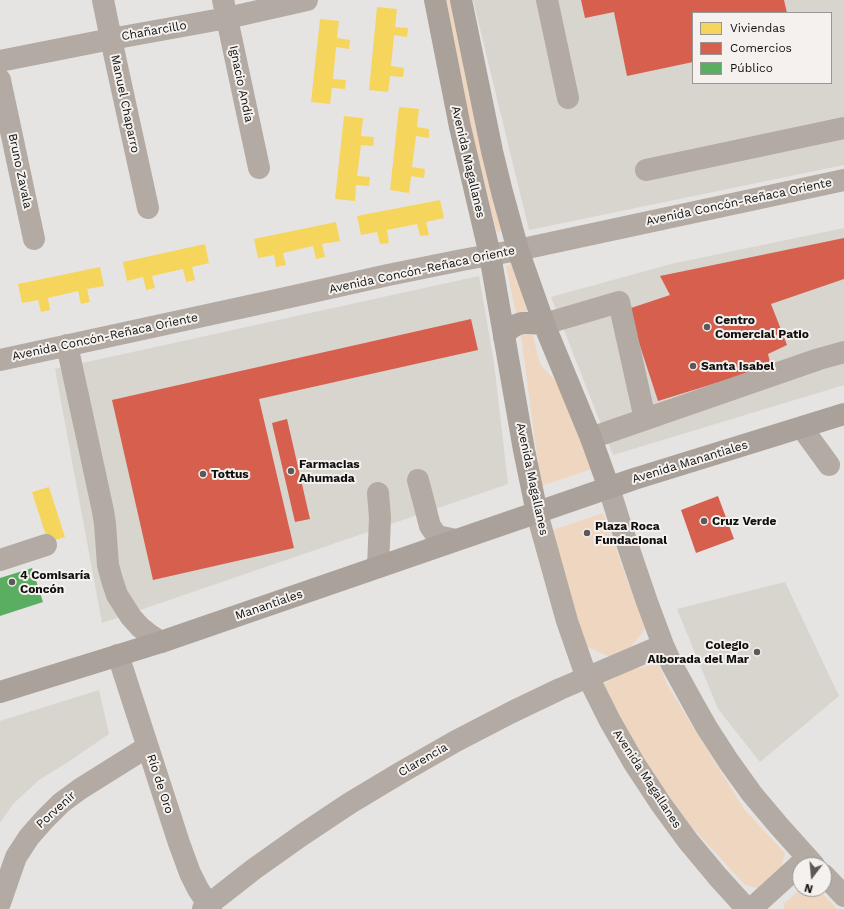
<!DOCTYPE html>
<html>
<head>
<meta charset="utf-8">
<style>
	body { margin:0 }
	#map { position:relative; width:844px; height:909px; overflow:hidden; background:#e6e4e2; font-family:"Work Sans",sans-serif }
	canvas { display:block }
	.legend { position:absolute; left:692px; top:12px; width:140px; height:72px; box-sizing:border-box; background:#f4f1ee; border:1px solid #999795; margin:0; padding:5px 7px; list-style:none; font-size:12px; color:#11100f }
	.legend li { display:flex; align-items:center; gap:8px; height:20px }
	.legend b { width:20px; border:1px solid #999795 }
	.north { position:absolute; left:792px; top:857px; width:40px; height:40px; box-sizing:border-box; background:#f4f1ee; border:1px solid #999795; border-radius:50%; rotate:196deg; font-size:11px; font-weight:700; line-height:16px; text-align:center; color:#11100f }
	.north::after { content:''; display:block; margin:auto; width:14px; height:18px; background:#5c5a59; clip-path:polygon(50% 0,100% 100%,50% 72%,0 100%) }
</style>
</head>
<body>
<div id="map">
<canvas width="844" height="909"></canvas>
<ul class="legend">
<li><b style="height:11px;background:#f6d55c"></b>Viviendas</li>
<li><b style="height:11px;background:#d6604d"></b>Comercios</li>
<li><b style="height:11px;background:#5aae61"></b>Público</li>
</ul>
<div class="north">N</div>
</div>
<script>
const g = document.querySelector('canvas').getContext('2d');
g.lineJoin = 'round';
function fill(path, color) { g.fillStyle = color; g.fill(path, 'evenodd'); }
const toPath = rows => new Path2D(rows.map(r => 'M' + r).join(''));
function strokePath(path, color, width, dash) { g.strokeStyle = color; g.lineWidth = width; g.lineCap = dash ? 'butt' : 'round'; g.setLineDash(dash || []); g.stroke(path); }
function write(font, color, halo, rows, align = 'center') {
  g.font = font + ' "Work Sans",sans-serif'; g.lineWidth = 4; g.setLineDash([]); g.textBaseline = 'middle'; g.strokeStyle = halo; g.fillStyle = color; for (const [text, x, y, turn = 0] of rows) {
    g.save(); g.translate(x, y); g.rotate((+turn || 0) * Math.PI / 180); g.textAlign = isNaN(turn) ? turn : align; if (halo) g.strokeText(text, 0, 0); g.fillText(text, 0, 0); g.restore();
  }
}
fill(toPath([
	[473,0,844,0,844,165,529,230],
	[693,13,831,13,831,83,693,83],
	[844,228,844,385,613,455,551,297,671,264],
	[479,276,494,363,508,484,102,623,55,369],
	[785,582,839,696,760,762,718,709,677,609],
	[99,690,109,734,68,762,39,780,13,804,0,823,0,721]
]), '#d8d4ce');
fill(toPath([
	[443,0,451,0,505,229,497,233,464,101],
	[515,263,540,364,564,391,592,469,541,486,522,343,506,266],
	[603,513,645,629,630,648,612,658,583,645,550,531],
	[658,663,669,688,744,809,785,853,779,874,761,889,745,885,690,825,628,738,600,686,627,671],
	[798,891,820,891,837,909,784,909,784,904]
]), '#efd6c0');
fill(toPath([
	[377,7,397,9,395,27,408,28,407,37,394,35,391,66,404,68,403,77,390,76,388,92,369,90],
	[320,19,339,21,337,38,350,40,349,49,336,47,333,79,346,80,345,89,332,88,330,104,311,102],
	[399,107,419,109,417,127,429,129,429,138,416,136,412,167,425,169,424,178,411,176,409,193,390,190],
	[344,116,363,118,361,136,374,137,373,146,361,145,357,176,370,177,369,186,356,185,355,201,335,199],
	[440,200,444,218,426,222,429,235,420,236,417,224,387,230,389,243,380,244,377,232,361,235,357,216],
	[336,222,340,241,322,244,325,257,316,259,313,246,283,253,286,265,276,267,274,255,258,258,254,239],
	[205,244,209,263,192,267,195,280,186,282,183,269,152,276,155,288,146,290,143,277,127,281,123,262],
	[100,267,104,286,87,289,90,302,81,304,78,291,48,298,50,310,41,312,38,300,22,303,18,284],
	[49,487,65,537,48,542,32,492]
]), '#f6d55c');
fill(toPath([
	[581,0,784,0,787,13,693,13,693,62,627,76,614,12,585,18],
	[844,238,844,279,771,304,787,345,768,354,771,366,658,401,628,309,670,295,660,276],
	[471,319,478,350,259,399,294,548,153,580,112,400],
	[287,419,310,519,295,522,272,423],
	[718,496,734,539,696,553,681,510]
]), '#d6604d');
fill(toPath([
	[32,568,43,602,0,616,0,578]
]), '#5aae61');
strokePath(toPath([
	[103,0,111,39,148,208],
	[223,0,259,168],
	[547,0,568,98],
	[0,61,111,39,227,18,307,0],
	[0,80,34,239],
	[646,170,844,128],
	[544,324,619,302,645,419],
	[67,345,103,511,105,524,108,565,112,580,117,595,131,617,140,627,150,635,161,642],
	[0,360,281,299,388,275,462,260,518,250,844,180],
	[802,428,829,465],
	[591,438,819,359,844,352],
	[418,480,430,526,437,536,456,540],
	[609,488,619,520,647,602,663,645,672,665,694,705,707,728,729,762,752,794,779,826,814,865],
	[378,493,380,518,378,567],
	[537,513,567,621,583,667,610,721,634,763,661,804,688,841,718,877,747,909],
	[0,560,46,545],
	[118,655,179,843,190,873,198,889,211,909],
	[824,875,844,896],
	[0,903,16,857,29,837,44,820,61,803,80,789,147,747],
	[203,909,254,869,302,835,350,803,400,773,456,741,512,712,560,689,663,645],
	[751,909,807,858]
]), '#b2aaa3', 22);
strokePath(toPath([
	[435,0,460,127,490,255,524,450,537,513],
	[461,0,492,151,502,192,518,250,544,324,591,438,609,488],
	[504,337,507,332,511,328,516,325,522,323,529,323,544,324],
	[0,692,161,642,634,479,844,414]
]), '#aaa29a', 22);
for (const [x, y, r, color] of [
	[707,327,4,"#5c5a59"],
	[693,366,4,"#5c5a59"],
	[291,471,4,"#5c5a59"],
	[203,474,4,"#5c5a59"],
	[704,521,4,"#5c5a59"],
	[587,533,4,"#5c5a59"],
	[12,582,4,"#5c5a59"],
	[757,652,4,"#5c5a59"]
]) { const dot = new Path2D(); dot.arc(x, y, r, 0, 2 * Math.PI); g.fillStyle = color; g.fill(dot); strokePath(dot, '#f4f1ee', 1.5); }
write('12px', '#11100f', '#f4f1ee', [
	["Chañarcillo",154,31,-10],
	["Ignacio Andía",241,84,78],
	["Manuel Chaparro",125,104,78],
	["Avenida Magallanes",468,162,77],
	["Bruno Zavala",20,171,78],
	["Avenida Concón-Reñaca Oriente",739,202,-12],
	["Avenida Concón-Reñaca Oriente",422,270,-12],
	["Avenida Concón-Reñaca Oriente",105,337,-12],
	["Avenida Manantiales",690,462,-17],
	["Avenida Magallanes",532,479,78],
	["Manantiales",269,605,-19],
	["Clarencia",423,760,-30],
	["Avenida Magallanes",647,779,57],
	["Río de Oro",160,784,72],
	["Porvenir",56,810,-42]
]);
write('bold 12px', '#11100f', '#f4f1ee', [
	["Centro",715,320],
	["Comercial Patio",715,334],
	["Santa Isabel",701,366],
	["Farmacias",299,464],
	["Ahumada",299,478],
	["Tottus",211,474],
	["Cruz Verde",712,521],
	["Plaza Roca",595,526],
	["Fundacional",595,540],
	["4 Comisaría",20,575],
	["Concón",20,589],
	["Colegio",749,645,"right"],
	["Alborada del Mar",749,659,"right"]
], 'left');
</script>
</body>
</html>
